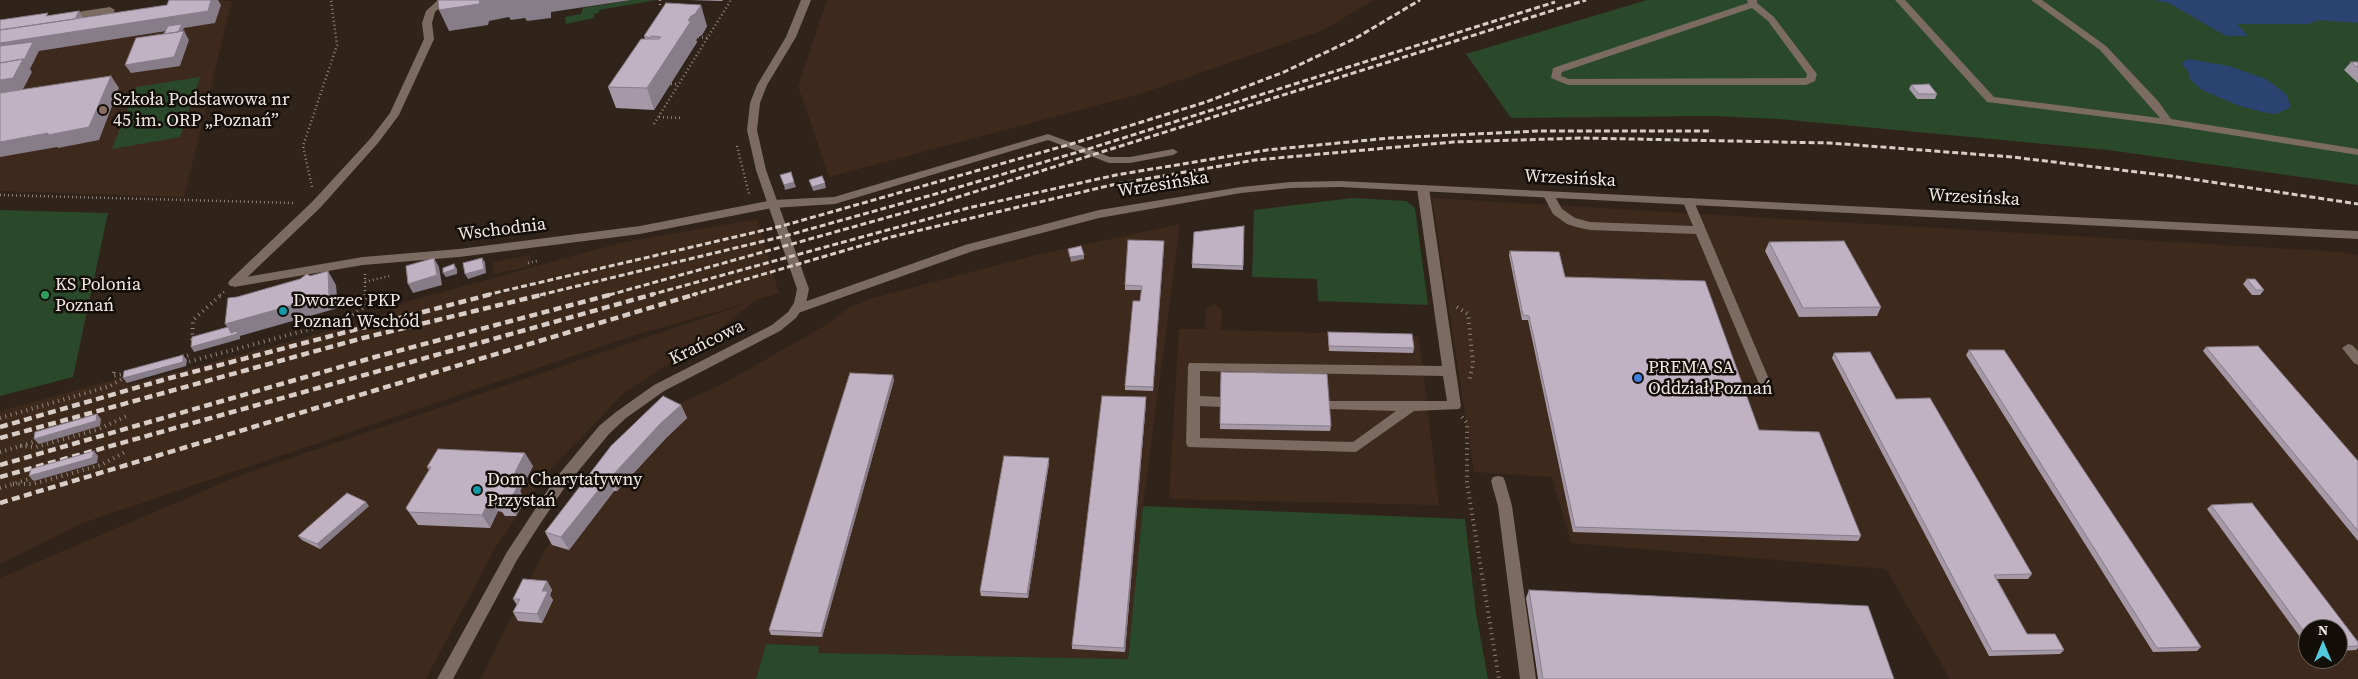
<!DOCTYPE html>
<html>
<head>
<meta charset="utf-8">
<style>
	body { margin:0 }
	#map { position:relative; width:2358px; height:679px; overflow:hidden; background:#302319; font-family:"Source Serif 4",serif }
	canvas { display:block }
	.north { position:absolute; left:2298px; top:619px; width:50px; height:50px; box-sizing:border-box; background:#140e09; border:1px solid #6d6560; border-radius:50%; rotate:0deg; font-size:14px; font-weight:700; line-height:20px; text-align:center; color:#f2e8e2 }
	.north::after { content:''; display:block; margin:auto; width:18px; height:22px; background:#53cadc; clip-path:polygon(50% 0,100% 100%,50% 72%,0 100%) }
</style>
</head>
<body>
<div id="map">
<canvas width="2358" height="679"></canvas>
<div class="north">N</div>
</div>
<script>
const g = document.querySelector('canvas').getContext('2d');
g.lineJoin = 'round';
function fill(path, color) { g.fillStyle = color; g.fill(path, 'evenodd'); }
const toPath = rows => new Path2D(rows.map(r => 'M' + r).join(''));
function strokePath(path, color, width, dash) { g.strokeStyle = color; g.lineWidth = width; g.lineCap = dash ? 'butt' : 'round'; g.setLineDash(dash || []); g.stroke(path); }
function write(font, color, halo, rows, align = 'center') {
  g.font = font + ' "Source Serif 4",serif'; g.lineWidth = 5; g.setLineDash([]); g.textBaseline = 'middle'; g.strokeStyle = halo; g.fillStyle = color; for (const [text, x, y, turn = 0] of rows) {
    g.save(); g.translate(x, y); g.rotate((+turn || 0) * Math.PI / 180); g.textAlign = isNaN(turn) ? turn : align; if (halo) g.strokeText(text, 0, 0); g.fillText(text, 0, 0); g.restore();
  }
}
fill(toPath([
	[209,0,232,1,184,197,0,191,0,29],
	[827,0,1374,0,1323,30,1140,94,829,177,798,86],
	[1432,198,2342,252,2358,255,2358,679,1950,679,1886,569,1571,543,1552,477,1474,472],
	[2308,629,2338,629,2338,659,2308,659],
	[757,219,779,293,756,300,714,334,624,393,548,472,496,546,426,679,0,679,0,578,241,475,748,303,635,335,83,523,0,564,0,411,127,376,127,385,377,318,406,302,620,243],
	[1180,224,1143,506,1128,659,817,653,819,646,766,644,756,679,481,679,544,551,608,462,666,410,726,382,828,324,848,308,873,298,1036,255],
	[530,255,531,266,494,274,493,262],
	[1214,304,1222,309,1221,330,1419,336,1439,505,1169,499,1179,329,1205,329,1206,308]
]), '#3e2a1c');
fill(toPath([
	[631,0,657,0,599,10,599,13,594,14,594,18,566,24,565,17,581,14,583,8],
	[1647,0,2358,0,2358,185,2108,150,1779,119,1713,116,1511,118,1466,54],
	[200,77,180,137,112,149,136,87],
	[1352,198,1406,201,1415,208,1428,305,1318,301,1317,279,1252,277,1254,210],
	[0,210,108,213,73,377,0,396],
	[1143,506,1465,519,1476,613,1488,679,756,679,766,644,819,646,818,653,1128,659]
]), '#2a482a');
fill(toPath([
	[2153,0,2358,0,2358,23,2319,20,2308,24,2237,24,2248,36,2226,36,2169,3],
	[2189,59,2229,66,2266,79,2286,94,2291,107,2276,114,2266,113,2237,105,2202,90,2190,79,2188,71,2181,63]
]), '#2b4371');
strokePath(toPath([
	[660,0,660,5],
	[698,37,707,38],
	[671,84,679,84],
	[659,117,682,118],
	[654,124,731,0],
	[737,146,749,194],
	[312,187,303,146,337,45,331,0],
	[0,195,295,203],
	[528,263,537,261,536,259],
	[365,274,365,295],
	[365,282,389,276],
	[220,295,224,292]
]), '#91867e', 2.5, [1, 3]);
strokePath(toPath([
	[1457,307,1468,314,1473,363,1469,382],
	[192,340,193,320,222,294],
	[182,357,191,355],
	[184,363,348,319,365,306,365,294],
	[114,372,113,376,127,373],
	[1462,417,1467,423,1467,483,1499,679],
	[0,418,110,386,125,377],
	[20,446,36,447,99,429,129,415],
	[0,452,40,440],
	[13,484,33,484,101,465,125,452],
	[0,488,36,477]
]), '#91867e', 4, [1, 4.5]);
fill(toPath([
	[438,0,448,0,435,12,432,23,434,39,399,115,378,143,320,208,238,286,230,286,228,283,230,280,312,202,370,139,390,113,424,39,422,23,426,11,438,0],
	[110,7,115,10,109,21,106,22,101,19,104,14,64,20,59,17,64,14,110,7],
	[1048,134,1110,157,1130,157,1173,149,1178,152,1173,155,1130,163,1109,163,1048,140,835,204,773,208,767,204,773,200,834,197,1048,134],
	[1423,185,1429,188,1461,406,1459,409,1414,411,1356,452,1188,447,1186,443,1188,366,1189,363,1442,366,1417,188,1423,185],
	[1200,371,1443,376,1447,401,1323,401,1321,404,1323,407,1328,409,1396,411,1353,442,1200,438,1200,406,1221,407,1226,405,1228,402,1226,399,1221,397,1200,396,1200,371],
	[1549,192,1553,193,1562,209,1575,218,1590,222,1693,226,1683,202,1689,198,1693,199,1771,384,1770,387,1760,387,1759,384,1696,234,1590,230,1576,227,1567,224,1553,214,1543,195,1549,192],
	[2348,344,2352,345,2358,351,2358,365,2354,363,2342,348,2348,344],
	[1498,476,1503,477,1505,481,1512,506,1536,679,1520,679,1498,506,1491,481,1493,477,1498,476]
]), '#7c6b60');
fill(toPath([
	[1747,0,1757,0,1757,3,1774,17,1817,74,1815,81,1806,85,1568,85,1551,78,1553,68,1748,3,1747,0],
	[1752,8,1768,21,1807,74,1806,78,1569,79,1561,76,1562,72,1752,8],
	[1895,0,1905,0,1994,97,2160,118,2100,50,2031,0,2042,0,2106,46,2158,101,2171,119,2358,149,2358,155,2168,125,1987,102,1895,0],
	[1340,181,2358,231,2358,239,1340,187,1291,188,1241,193,1099,218,973,251,801,312,793,312,791,309,793,306,965,245,1099,210,1241,187,1291,182,1340,181],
	[773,200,779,204,777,207,640,234,459,257,363,265,234,287,228,283,234,279,363,257,459,249,640,226,773,200]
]), '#7c6b60');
fill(toPath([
	[801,0,811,0,796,37,767,85,760,103,757,130,766,170,809,289,806,303,796,318,780,331,664,391,626,418,609,434,565,487,540,524,517,560,453,679,437,679,507,552,555,479,599,426,616,412,654,385,772,325,788,312,794,303,797,289,756,170,747,130,750,103,757,85,786,37,801,0]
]), '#7c6b60');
strokePath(toPath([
	[486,295,782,226,1071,144,1206,102,1284,72,1356,38,1420,0],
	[540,295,785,236,932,195,1085,150,1555,2],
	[609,295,939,203,1586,0],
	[650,295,968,208,1116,175,1267,150,1390,138,1539,131,1712,131],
	[692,295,891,237,1116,184,1255,160,1453,142,1583,138,1830,143,2012,157,2171,176,2358,204]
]), '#d8cdc7', 3, [6, 3]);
strokePath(toPath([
	[0,427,170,378,492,294],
	[0,438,363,338,545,294],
	[0,465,375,357,613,294],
	[0,477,654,294],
	[0,503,696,294]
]), '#d8cdc7', 4.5, [8, 4.5]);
fill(toPath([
	[689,0,723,0,722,1],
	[707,26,702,35,698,37,696,40,697,42,654,110,616,108,608,87,645,39,644,36],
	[2351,62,2358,62,2358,83,2344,70],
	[1911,85,1937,94,1935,99,1917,99,1909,89],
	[1244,226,1243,270,1192,268,1192,264],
	[1164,241,1153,391,1125,390,1125,386,1142,290,1125,290,1125,285],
	[1769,242,1881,307,1877,316,1799,317,1765,251],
	[1510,251,1565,277,1759,430,1861,536,1858,541,1573,532,1528,320,1522,320,1509,255],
	[2247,279,2264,290,2260,295,2252,295,2243,284],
	[1328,332,1414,348,1413,353,1329,351,1328,336],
	[2206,347,2358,461,2358,541,2203,351],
	[1969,350,2201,647,2197,651,2153,652,1966,355],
	[1834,353,1896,399,2032,574,2028,579,1997,579,2027,634,2064,650,2060,654,1989,656,1832,358],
	[1221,372,1331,426,1330,431,1220,429],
	[894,380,822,637,771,635,769,630],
	[1146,402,1125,652,1072,649,1072,645],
	[681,405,687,418,666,438,617,491,614,491,569,550,552,545,545,532],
	[1049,458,1049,463,1028,598,981,596,980,591],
	[533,466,520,491,525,500,516,516,505,516,502,512,498,511,490,528,418,525,406,508,429,470,427,467],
	[2211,505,2358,642,2358,648,2356,650,2338,651,2338,629,2308,629,2308,648,2207,509],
	[369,506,320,549,302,540,298,536],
	[547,581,552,590,550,595,553,600,542,623,518,621,513,612,517,605,513,599],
	[1529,590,1894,679,1538,679,1526,598]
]), '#a599a8');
fill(toPath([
	[211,0,218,0,221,5,215,23,184,28,179,41,165,43,179,29,39,51,30,69,32,72,22,91,0,94,0,80,23,59,27,53,0,57,0,35,79,11,85,20],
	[480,0,631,0,551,12,551,18,527,21,525,18,511,20,509,17,489,21,488,25,449,31,439,10],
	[701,5,707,26,702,35,698,37,696,40,697,42,654,110,647,88,691,16],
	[184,31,189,40,180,66,131,73,125,65],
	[111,76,119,88,99,140,58,148,57,147,0,157,0,142],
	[794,182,796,187,785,190,784,185],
	[825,183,826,188,813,191,812,187],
	[1164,241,1164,246,1153,391,1153,387],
	[1084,255,1084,259,1071,262,1070,257],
	[434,258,439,267,442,285,413,293,408,284],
	[482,258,485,262,486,273,468,279,465,274],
	[454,264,457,269,457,274,446,277,443,273],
	[328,271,336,285,338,308,240,336,240,339,194,352,191,347,233,335,225,324],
	[183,355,187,360,186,366,127,383,123,378],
	[893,375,894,380,822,637,821,633],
	[1146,397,1146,402,1125,652,1124,648],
	[681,405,687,418,666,438,617,491,610,478,660,424],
	[97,414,101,419,100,426,39,444,34,439],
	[94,451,98,456,97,463,34,481,29,476],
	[525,453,533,466,520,491,525,500,516,516,509,503,508,486],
	[1049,458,1049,463,1028,598,1027,594],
	[608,478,614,491,569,550,561,537],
	[491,498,498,511,490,528,482,515],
	[366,502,369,506,320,549,317,544],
	[547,581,552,590,550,595,553,600,542,623,537,614,542,591]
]), '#867d88');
const building = toPath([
	[169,0,211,0,208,11,0,43,0,30,167,5,169,0],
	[438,0,480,0,479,4,439,10,438,0],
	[666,3,701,5,695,14,691,16,688,21,691,21,647,88,608,87,641,39,659,39,661,37,651,36,650,38,644,36,666,3],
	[79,11,75,19,0,30,0,20,48,13,46,16,79,11],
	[182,24,178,32,164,34,168,26,182,24],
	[184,31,174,57,125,65,136,38,184,31],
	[33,42,24,60,23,59,0,63,0,46,33,42],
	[23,59,13,78,0,80,0,63,23,59],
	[2351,62,2358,62,2358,68,2351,62],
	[111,76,89,127,48,135,48,133,0,142,0,93,111,76],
	[1929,84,1937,94,1919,94,1911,85,1929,84],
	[791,172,794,182,784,185,780,175,791,172],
	[822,176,825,183,812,187,809,180,822,176],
	[1244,226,1243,266,1192,264,1194,232,1244,226],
	[1128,240,1164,241,1153,387,1125,386,1133,301,1140,301,1142,286,1125,285,1128,240],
	[1844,241,1881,307,1803,308,1769,242,1844,241],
	[1081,246,1084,255,1070,257,1068,249,1081,246],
	[1510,251,1559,252,1565,277,1705,281,1759,430,1819,432,1861,536,1575,527,1529,316,1523,315,1510,251],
	[434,258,437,275,408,284,406,266,434,258],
	[482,258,484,269,465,274,463,263,482,258],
	[454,264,455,269,443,273,443,268,454,264],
	[328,271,329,295,225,324,228,298,237,297,300,279,307,274,310,276,328,271],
	[2247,279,2255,279,2264,290,2256,290,2247,279],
	[228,327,231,333,237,331,237,334,191,347,192,337,228,327],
	[1328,332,1412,334,1414,348,1329,346,1328,332],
	[2258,346,2358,461,2358,531,2206,347,2258,346],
	[1969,350,2004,350,2201,647,2157,648,1969,350],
	[1870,352,1896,399,1930,398,2032,574,1994,575,2027,634,2055,634,2064,650,1992,651,1834,353,1870,352],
	[183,355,183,362,123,378,124,371,183,355],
	[1221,372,1327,374,1331,426,1220,424,1221,372],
	[850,373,893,375,821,633,769,630,850,373],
	[663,396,681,405,660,424,610,478,608,478,561,537,545,532,611,446,663,396],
	[1102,396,1146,397,1124,648,1072,645,1102,396],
	[97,414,96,421,34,439,35,432,97,414],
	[438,449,525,453,508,486,517,487,509,503,497,503,499,499,491,498,482,515,409,512,406,508,431,467,427,467,438,449],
	[94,451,92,458,29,476,31,469,94,451],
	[1004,456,1049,458,1027,594,980,591,1004,456],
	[347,493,366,502,317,544,298,536,347,493],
	[2252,503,2358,642,2358,646,2338,647,2338,629,2308,629,2308,637,2211,505,2252,503],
	[523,579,547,581,542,591,548,591,537,614,513,612,520,599,513,599,523,579],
	[1529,590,1868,606,1894,679,1543,679,1529,590]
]);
fill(building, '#c0b2c3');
strokePath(building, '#867d88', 1);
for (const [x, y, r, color] of [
	[103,110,5,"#8d6e63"],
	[45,295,5,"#2e9e5b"],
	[283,311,5,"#0f9aa8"],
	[1638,378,5,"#3f7fe0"],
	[477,490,5,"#0f9aa8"]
]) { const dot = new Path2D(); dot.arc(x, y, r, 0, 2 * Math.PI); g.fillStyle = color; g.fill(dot); strokePath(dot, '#140e09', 2); }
write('18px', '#f2e8e2', '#140e09', [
	["Szkoła Podstawowa nr",113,100],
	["45 im. ORP „Poznań”",113,121],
	["KS Polonia",55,285],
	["Poznań",55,306],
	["Dworzec PKP",293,301],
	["Poznań Wschód",293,322],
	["PREMA SA",1648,368],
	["Oddział Poznań",1648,389],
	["Dom Charytatywny",487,480],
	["Przystań",487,501]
], 'left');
write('18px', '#f2e8e2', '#140e09', [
	["Wrzesińska",1570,179,3],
	["Wrzesińska",1163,185,-9],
	["Wrzesińska",1974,198,3],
	["Wschodnia",502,230,-7],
	["Krańcowa",707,343,-26]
]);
</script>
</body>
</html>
